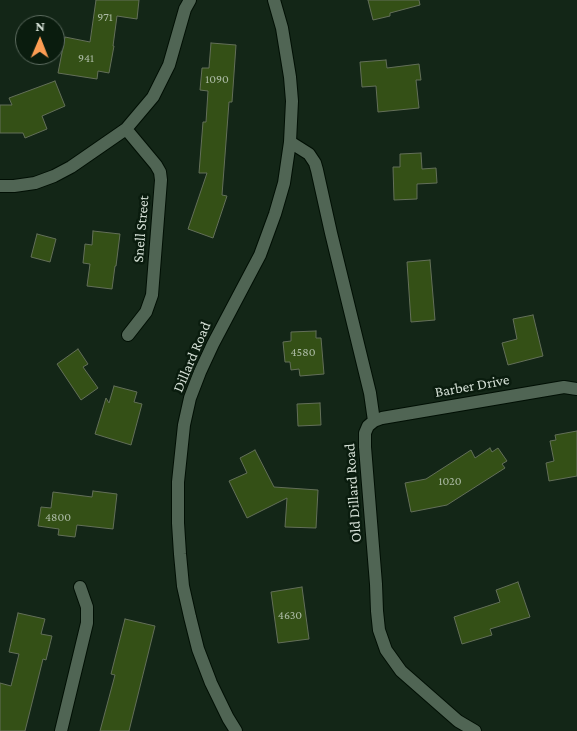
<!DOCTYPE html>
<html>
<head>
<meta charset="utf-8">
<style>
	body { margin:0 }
	#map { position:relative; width:577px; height:731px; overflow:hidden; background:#132617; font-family:"Crimson Pro",serif }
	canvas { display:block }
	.north { position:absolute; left:15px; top:15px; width:50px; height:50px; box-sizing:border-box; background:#0a1c0e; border:1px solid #5b6a5e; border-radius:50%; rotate:1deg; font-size:14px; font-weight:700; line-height:20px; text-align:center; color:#d4dfd5 }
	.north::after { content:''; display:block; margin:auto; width:18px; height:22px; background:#fc9d53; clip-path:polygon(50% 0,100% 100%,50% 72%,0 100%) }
</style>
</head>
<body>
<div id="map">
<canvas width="577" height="731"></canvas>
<div class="north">N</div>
</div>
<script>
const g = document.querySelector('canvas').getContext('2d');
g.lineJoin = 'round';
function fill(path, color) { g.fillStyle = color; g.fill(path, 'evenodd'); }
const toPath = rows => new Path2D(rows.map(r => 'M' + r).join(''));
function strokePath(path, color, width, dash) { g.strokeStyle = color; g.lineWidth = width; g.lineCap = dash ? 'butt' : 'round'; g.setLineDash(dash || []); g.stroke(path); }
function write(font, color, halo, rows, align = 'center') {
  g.font = font + ' "Crimson Pro",serif'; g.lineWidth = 5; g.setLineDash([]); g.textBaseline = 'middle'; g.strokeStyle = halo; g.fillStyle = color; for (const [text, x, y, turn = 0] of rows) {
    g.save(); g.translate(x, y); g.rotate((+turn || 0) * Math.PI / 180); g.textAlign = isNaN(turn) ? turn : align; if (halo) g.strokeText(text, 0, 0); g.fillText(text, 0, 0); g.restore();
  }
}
const building = toPath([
	[96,0,139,0,137,19,117,16,113,46,114,46,109,73,98,71,97,79,58,73,65,37,90,42,96,0],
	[368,0,419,0,420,5,390,13,390,16,373,20,368,0],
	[211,43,236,45,232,102,229,102,222,195,227,196,213,238,188,229,207,173,199,173,203,122,206,122,208,91,200,90,202,68,209,68,211,43],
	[386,60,387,68,419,64,421,80,416,80,419,108,378,112,376,86,362,87,360,62,386,60],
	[55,81,65,106,42,116,47,129,25,138,23,133,0,133,0,105,12,105,9,98,55,81],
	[421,153,422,169,436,168,437,183,417,184,417,199,394,200,393,167,400,167,400,154,421,153],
	[93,231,120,234,116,266,115,266,112,289,87,286,90,264,83,263,85,244,92,245,93,231],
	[37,234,56,239,50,262,31,257,37,234],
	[430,260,435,320,411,322,407,262,430,260],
	[533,315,543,356,508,365,502,343,517,339,513,319,533,315],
	[316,331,316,338,321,338,324,374,300,376,299,369,291,370,290,362,285,362,283,342,291,341,291,332,316,331],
	[78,349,88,364,83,367,98,388,81,400,57,364,78,349],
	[114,386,137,392,134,402,142,404,131,445,95,434,106,398,109,403,114,386],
	[320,403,321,425,298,426,297,404,320,403],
	[577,431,577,476,549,481,546,463,554,461,550,441,556,440,555,435,577,431],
	[490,448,492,452,498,448,507,461,502,464,505,468,447,505,411,512,405,483,426,479,471,450,475,458,490,448],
	[255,450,274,487,318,490,316,528,285,527,287,498,247,518,229,481,247,473,240,458,255,450],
	[93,491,117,494,113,529,77,525,75,537,58,535,59,529,38,526,41,507,51,508,53,492,92,497,93,491],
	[518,582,530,617,490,629,492,635,462,644,454,617,500,602,496,590,518,582],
	[302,587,309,639,278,643,271,592,302,587],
	[18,613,45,619,41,634,52,636,46,660,43,659,25,731,0,731,0,683,11,686,19,654,9,652,18,613],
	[125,619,155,626,129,731,100,731,115,675,111,674,125,619]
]);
fill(building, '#345016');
strokePath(building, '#636f59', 1);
const minor = toPath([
	[126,129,156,165,160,172,161,180,152,295,146,312,128,335],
	[290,142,309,154,315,163,317,170,331,233,370,393,374,421,368,426,365,433,365,447,376,584,377,611,379,630,386,650,401,671,458,721,475,731],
	[0,186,14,186,35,183,54,176,71,167,126,129,153,97,169,65,185,9,190,0],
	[374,421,382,418,564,387,577,389],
	[61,731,87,623,87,607,80,587],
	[236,731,228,718,211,683,198,649,190,617,183,586,180,554,178,523,178,482,184,425,190,398,200,372,213,344,260,255,275,214,284,183,290,142,292,101,290,77,282,28,274,0]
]);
strokePath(minor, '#010f04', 14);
strokePath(minor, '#506554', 12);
write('12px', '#acbba5', null, [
	["971",105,17],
	["941",86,58],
	["1090",217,79],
	["4580",303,352],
	["1020",450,481],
	["4800",58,517],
	["4630",290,615]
]);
write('15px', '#d4dfd5', '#0a1c0e', [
	["Snell Street",141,229,-85],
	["Dillard Road",192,357,-67],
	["Barber Drive",472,386,-10],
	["Old Dillard Road",353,493,-94]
]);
</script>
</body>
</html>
